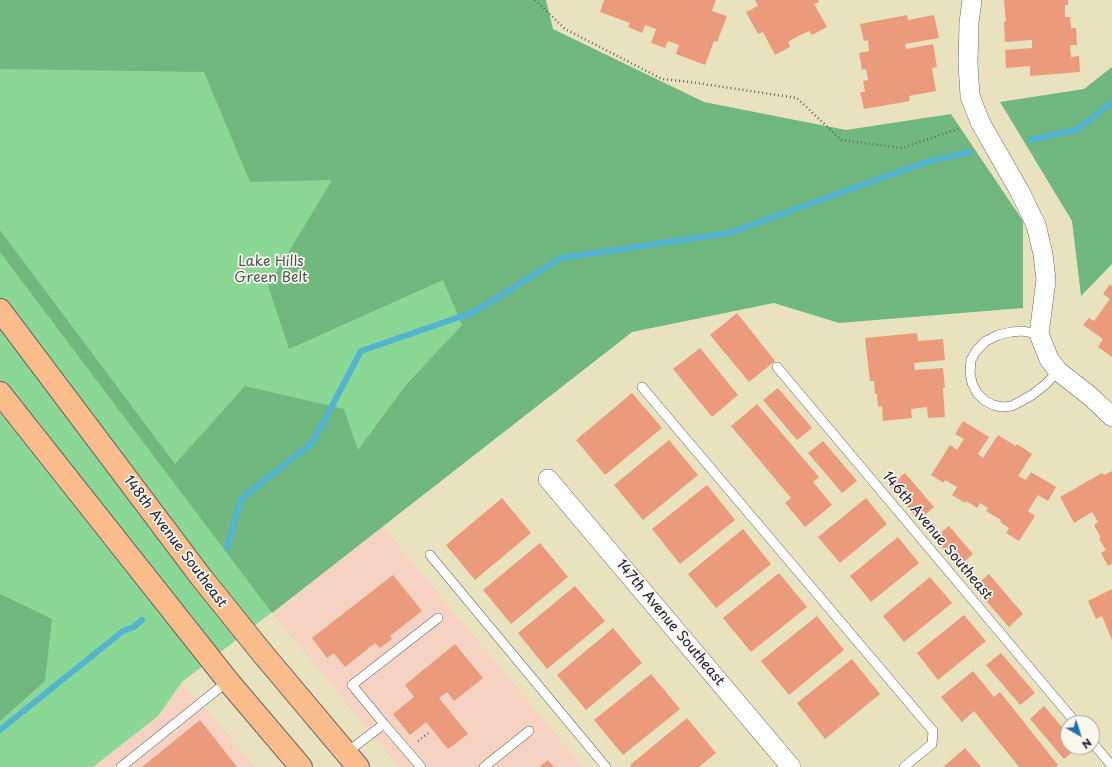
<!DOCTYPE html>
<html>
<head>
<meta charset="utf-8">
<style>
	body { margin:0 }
	#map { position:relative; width:1112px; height:767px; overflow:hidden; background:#e9e2bf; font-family:"Playpen Sans",sans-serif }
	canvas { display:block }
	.north { position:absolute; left:1060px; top:715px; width:40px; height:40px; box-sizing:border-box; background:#fbf7ec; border:1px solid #a4a2a5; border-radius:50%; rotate:141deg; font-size:11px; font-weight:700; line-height:16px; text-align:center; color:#22223b }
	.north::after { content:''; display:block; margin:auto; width:14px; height:18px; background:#1f6fb2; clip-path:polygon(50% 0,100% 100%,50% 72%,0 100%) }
</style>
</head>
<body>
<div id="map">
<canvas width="1112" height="767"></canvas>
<div class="north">N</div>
</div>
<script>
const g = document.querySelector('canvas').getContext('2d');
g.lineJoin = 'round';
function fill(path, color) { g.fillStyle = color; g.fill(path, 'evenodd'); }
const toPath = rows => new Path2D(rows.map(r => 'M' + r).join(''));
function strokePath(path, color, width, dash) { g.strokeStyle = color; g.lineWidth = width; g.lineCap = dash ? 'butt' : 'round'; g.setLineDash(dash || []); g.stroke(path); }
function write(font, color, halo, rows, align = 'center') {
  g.font = font + ' "Playpen Sans",sans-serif'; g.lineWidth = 3.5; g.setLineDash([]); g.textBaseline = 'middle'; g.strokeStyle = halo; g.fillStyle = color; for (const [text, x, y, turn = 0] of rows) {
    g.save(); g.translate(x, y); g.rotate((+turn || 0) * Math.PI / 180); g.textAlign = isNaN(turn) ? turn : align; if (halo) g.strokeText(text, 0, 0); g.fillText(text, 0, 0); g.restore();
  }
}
fill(toPath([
	[382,526,583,767,399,767,272,613],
	[182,682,256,767,93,767,158,716]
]), '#f5d2c2');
fill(toPath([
	[0,0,522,0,632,332,182,682,158,716,93,767,0,767]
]), '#8bd896');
fill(toPath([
	[0,0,546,0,553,29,704,102,846,130,951,114,1023,221,1023,308,839,323,774,303,632,332,272,613,0,252,0,230,175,464,245,386,344,409,358,450,406,385,462,325,443,280,289,349,268,286,332,180,250,182,204,72,0,69],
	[1112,67,1112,264,1081,296,1072,221,1000,102,1084,89],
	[0,594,52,619,45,681,0,721]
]), '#70b87f');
strokePath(toPath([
	[1030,140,1078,129,1112,102],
	[227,548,241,499,313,442,361,351,474,312,561,258,729,233,929,161,970,152],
	[0,730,123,631,134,627,142,620]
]), '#52b4d0', 6);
fill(toPath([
	[604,0,716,0,712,11,727,16,717,42,714,41,705,65,676,54,679,45,668,41,665,48,651,43,656,29,645,25,642,33,628,27,630,23,600,12],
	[755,0,818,0,819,2,814,4,827,27,812,35,809,31,798,36,788,42,790,47,775,55,763,32,758,34,746,12,758,6],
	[1004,0,1068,0,1068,5,1065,5,1065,17,1070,17,1071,28,1076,28,1077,45,1070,45,1071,57,1079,56,1080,72,1030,76,1030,66,1006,68,1005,50,1032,48,1032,40,1005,42,1004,22,1006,21],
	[907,15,908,20,934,15,939,38,905,44,906,49,933,44,937,67,932,68,936,91,909,96,910,101,864,109,860,92,865,92,863,81,868,80,866,69,862,70,859,53,869,51,868,40,864,41,860,24],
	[1110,284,1112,286,1112,357,1098,347,1103,339,1083,325,1089,318,1094,321,1110,299,1103,294],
	[737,313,775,361,749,382,710,335],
	[917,333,918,341,943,339,945,360,914,363,915,370,943,368,945,388,943,388,945,417,928,418,927,407,911,409,912,418,883,421,882,406,878,407,877,394,875,394,874,381,870,381,865,338],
	[700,348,738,395,712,417,673,369],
	[778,388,812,428,797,440,763,400],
	[632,393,662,428,605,475,576,440],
	[757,404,819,477,813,482,832,505,805,527,785,503,791,498,731,426],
	[963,421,989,437,978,454,983,458,998,435,1016,446,1017,444,1032,454,1018,476,1026,480,1031,472,1056,487,1048,501,1038,495,1028,511,1035,516,1019,541,1006,533,1009,528,1000,522,1001,520,986,511,988,508,980,503,977,508,966,501,965,503,952,495,957,487,945,480,944,483,931,475,950,445,957,450,964,439,955,434],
	[669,440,698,475,643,520,614,485],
	[823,441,857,481,842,493,808,453],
	[1112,471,1112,564,1108,566,1101,553,1106,550,1099,539,1101,538,1094,525,1098,522,1092,512,1074,523,1060,497,1102,473,1104,475],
	[905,473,934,507,919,520,890,486],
	[707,485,735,520,680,564,652,529],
	[502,498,531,533,475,580,446,545],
	[866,498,887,524,840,563,818,537],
	[949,526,973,554,958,567,934,538],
	[743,529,771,564,716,608,688,574],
	[898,537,919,563,871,602,850,576],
	[540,543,568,577,511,624,483,590],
	[779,573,807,607,751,652,723,618],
	[989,574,1023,614,1009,627,974,587],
	[393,575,422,611,390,636,392,639,380,648,375,643,345,667,334,653,327,658,312,638],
	[930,577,952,603,904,642,883,616],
	[575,586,605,621,547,669,518,633],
	[1112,589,1112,640,1102,616,1096,619,1088,601],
	[964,615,986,641,938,680,917,653],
	[817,616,844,650,789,695,761,661],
	[613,628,642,663,586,710,557,675],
	[455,644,483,678,454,701,447,692,439,698,468,734,448,749,426,722,410,735,393,714,414,697,405,685],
	[1001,653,1035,693,1020,705,986,665],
	[852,659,880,694,825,739,797,703],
	[973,671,994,697,1000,692,1058,765,1056,767,1019,767,974,711,962,722,941,697],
	[651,674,680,709,623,755,594,720],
	[1044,706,1068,734,1068,747,1078,747,1064,759,1030,719],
	[687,718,716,753,699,767,632,767,630,765],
	[200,720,237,767,142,767],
	[965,748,981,767,943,767],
	[548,760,554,767,539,767]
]), '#ec9a7c');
const lane = toPath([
	[1039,334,1022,331,1011,332,998,335,986,341,976,351,971,360,970,372,972,383,977,393,984,400,993,405,1002,407,1012,406,1032,395,1046,384,1058,371],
	[777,367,1076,723],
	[642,387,933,731,932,744,904,767],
	[430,555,606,767],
	[384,724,421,767],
	[1092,742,1112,766],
	[346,753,384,724,352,685,438,618],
	[121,767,228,681],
	[484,767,529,731]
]);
const street = toPath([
	[972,0,969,23,968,64,970,96,980,122,1020,192,1036,225,1043,254,1046,280,1039,334,1049,359,1058,371,1090,396,1112,417],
	[548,479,791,767]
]);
const primary = toPath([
	[0,310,201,577,263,654,358,767],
	[0,393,228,681,301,767]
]);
strokePath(lane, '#686569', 10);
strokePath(street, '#686569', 20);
strokePath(primary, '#686569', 24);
strokePath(toPath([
	[535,0,565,29,662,79,690,82,797,98,841,140,902,148,961,128],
	[418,741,430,732]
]), '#686569', 2.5, [1, 3]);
strokePath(lane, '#fff', 9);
strokePath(street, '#fff', 19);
strokePath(primary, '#f9bc8a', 22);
write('14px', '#425956', '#fbf7ec', [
	["Lake Hills",271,262],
	["Green Belt",271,278]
]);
write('14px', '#22223b', '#fbf7ec', [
	["146th Avenue Southeast",937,536,50],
	["148th Avenue Southeast",175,542,53],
	["147th Avenue Southeast",670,623,50]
]);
</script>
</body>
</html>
